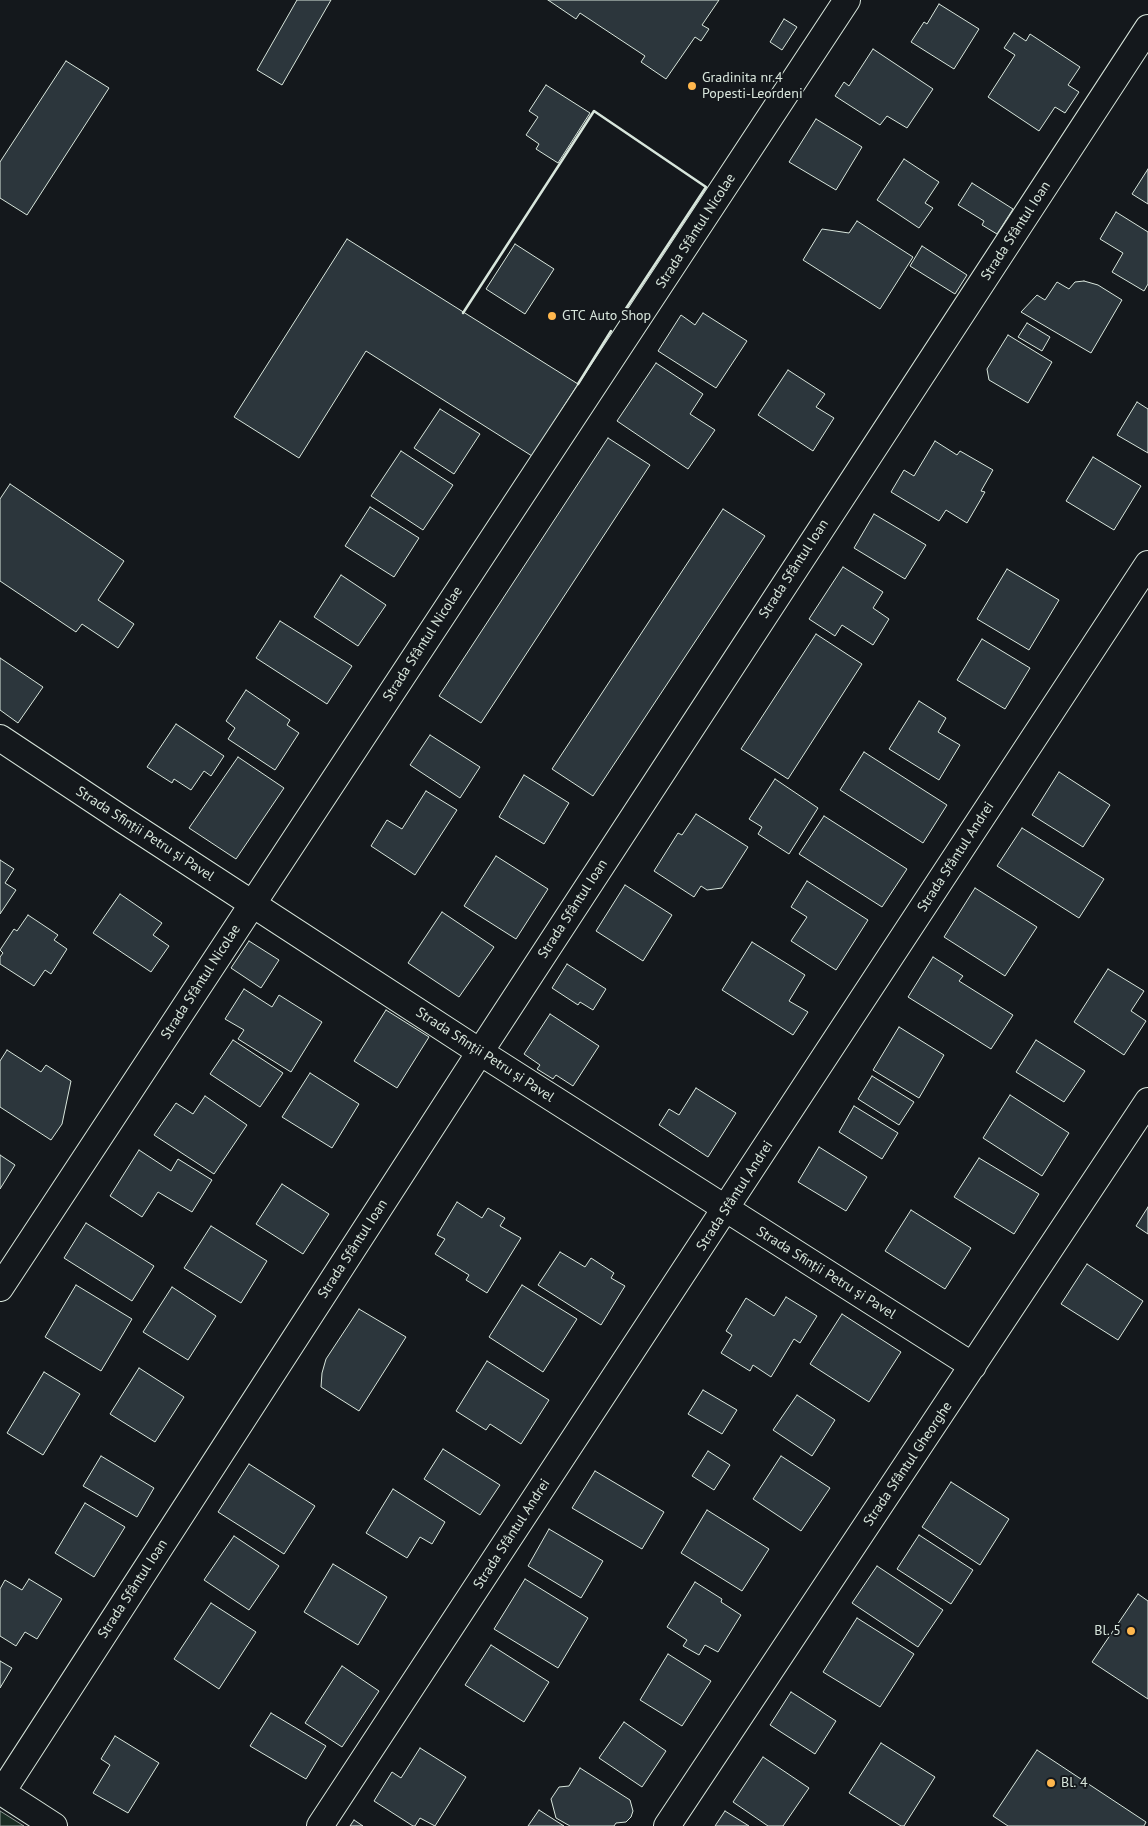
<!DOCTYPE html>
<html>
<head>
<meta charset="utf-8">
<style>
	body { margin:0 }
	canvas { display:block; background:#14181c }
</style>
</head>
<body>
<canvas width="1148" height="1826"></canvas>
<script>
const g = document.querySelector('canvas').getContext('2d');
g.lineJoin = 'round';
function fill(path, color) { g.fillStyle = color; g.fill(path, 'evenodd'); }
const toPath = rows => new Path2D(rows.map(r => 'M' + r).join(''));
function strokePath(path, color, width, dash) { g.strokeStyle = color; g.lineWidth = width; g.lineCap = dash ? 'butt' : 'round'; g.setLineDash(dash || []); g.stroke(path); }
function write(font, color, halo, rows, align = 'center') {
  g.font = font + ' "PT Sans",sans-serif'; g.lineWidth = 4; g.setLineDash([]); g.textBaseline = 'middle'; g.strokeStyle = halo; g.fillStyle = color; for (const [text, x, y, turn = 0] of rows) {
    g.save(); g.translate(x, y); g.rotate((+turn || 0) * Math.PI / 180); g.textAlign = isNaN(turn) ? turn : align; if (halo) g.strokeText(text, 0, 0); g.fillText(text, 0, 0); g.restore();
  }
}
const green = toPath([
	[0,1811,24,1826,0,1826,0,1811]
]);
fill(green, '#1a2d24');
strokePath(green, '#939e99', 1);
const building = toPath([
	[297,0,331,0,282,85,257,70,297,0],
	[548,0,719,0,702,25,709,29,701,41,695,37,666,79,641,62,645,56,580,13,576,19,548,0],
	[939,4,979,29,954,69,911,42,924,22,927,24,939,4],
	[784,19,797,27,782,50,770,42,784,19],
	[1014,33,1026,41,1030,34,1080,67,1068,85,1079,92,1065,113,1055,107,1039,131,988,97,1015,55,1004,48,1014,33],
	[873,49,933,89,907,128,887,116,880,125,835,96,844,82,849,86,873,49],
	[66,61,109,88,27,215,0,198,0,162,66,61],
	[546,85,590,113,558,163,536,149,539,144,526,135,538,117,529,111,546,85],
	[816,119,862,147,836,190,789,162,816,119],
	[904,159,939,182,925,203,933,208,919,228,877,200,904,159],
	[1148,169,1148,204,1132,194,1148,169],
	[972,183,1013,209,997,234,982,225,984,221,958,205,972,183],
	[1116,212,1148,232,1148,284,1144,291,1112,272,1123,253,1100,239,1116,212],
	[857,221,913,257,880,309,803,260,822,229,849,233,857,221],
	[347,239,578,384,532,456,366,351,299,458,234,417,347,239],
	[515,244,554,269,525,314,486,289,515,244],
	[922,246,967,275,955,294,910,266,922,246],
	[1084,281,1098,285,1122,300,1091,353,1021,312,1037,295,1045,300,1057,282,1069,289,1075,282,1084,281],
	[703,313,747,341,716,388,658,351,681,315,695,325,703,313],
	[1027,323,1050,337,1042,351,1018,337,1027,323],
	[1008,335,1052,362,1028,403,989,380,987,369,1008,335],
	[656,363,703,394,690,414,715,430,688,469,617,421,656,363],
	[788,370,825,394,816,407,834,418,813,451,758,415,788,370],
	[1137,402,1148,409,1148,453,1117,435,1137,402],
	[440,409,480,434,454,474,414,448,440,409],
	[608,438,650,465,481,723,439,696,608,438],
	[935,441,957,455,960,451,993,470,981,491,985,492,967,523,946,510,939,521,891,492,904,470,914,476,935,441],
	[401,451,453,485,423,530,371,496,401,451],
	[1093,457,1141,486,1114,530,1066,501,1093,457],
	[10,484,124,561,98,600,134,624,118,648,82,624,76,632,0,581,0,499,10,484],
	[370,507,419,538,394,577,345,546,370,507],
	[723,509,765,536,593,796,552,769,723,509],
	[874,514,926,545,905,579,854,548,874,514],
	[843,567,883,592,873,608,889,619,873,645,842,625,835,636,809,619,843,567],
	[1007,569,1059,600,1029,650,977,619,1007,569],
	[341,575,386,605,358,646,314,617,341,575],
	[280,621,352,666,327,704,256,658,280,621],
	[816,634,862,664,788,779,741,749,816,634],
	[982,639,1030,668,1005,709,957,680,982,639],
	[0,658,43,687,18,723,0,710,0,658],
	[246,690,290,720,287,725,299,733,275,770,228,739,235,728,226,721,246,690],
	[919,701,946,718,938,732,960,745,939,780,889,749,919,701],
	[176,724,224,756,211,776,204,771,191,790,174,779,172,783,147,767,176,724],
	[430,735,480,767,460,798,410,765,430,735],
	[864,752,947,805,923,843,840,790,864,752],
	[238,757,284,788,236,859,189,828,238,757],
	[1059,772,1110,805,1083,847,1032,815,1059,772],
	[524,775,569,803,544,844,499,817,524,775],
	[775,779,818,808,789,854,758,834,762,827,749,819,775,779],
	[426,791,457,810,415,875,371,846,387,820,402,829,426,791],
	[696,814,748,847,722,888,707,890,701,886,694,897,654,871,678,833,682,835,696,814],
	[824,816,907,869,882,907,799,854,824,816],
	[1022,828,1104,879,1079,918,997,866,1022,828],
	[496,856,548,889,516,939,464,906,496,856],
	[0,860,14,869,5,883,16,890,0,914,0,860],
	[807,881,868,920,836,970,791,941,807,917,791,907,807,881],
	[625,885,672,915,643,961,596,931,625,885],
	[975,888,1037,927,1005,976,944,937,975,888],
	[120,894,162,923,153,935,169,946,151,972,93,933,120,894],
	[442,912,494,947,459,997,408,963,442,912],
	[28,915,58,935,54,940,67,949,51,974,45,970,34,986,0,964,0,957,3,953,0,950,14,929,17,931,28,915],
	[249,941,279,960,261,988,231,968,249,941],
	[752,942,805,975,789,1001,808,1012,793,1035,722,990,752,942],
	[933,957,963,976,959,981,1013,1015,991,1049,908,997,933,957],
	[567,964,606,989,593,1010,580,1002,578,1005,552,988,567,964],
	[1108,969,1144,991,1131,1011,1146,1021,1124,1055,1074,1022,1108,969],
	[244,989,272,1007,279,995,322,1022,291,1072,238,1039,244,1030,225,1019,244,989],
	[386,1010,429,1037,397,1088,354,1061,386,1010],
	[550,1014,599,1046,573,1086,556,1075,553,1079,537,1069,540,1065,524,1054,550,1014],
	[899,1027,944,1055,919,1098,873,1070,899,1027],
	[233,1040,283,1073,260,1107,210,1074,233,1040],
	[1036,1040,1085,1071,1064,1102,1016,1072,1036,1040],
	[7,1050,41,1072,46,1065,71,1081,62,1124,51,1140,0,1107,0,1061,7,1050],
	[310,1073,359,1104,332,1148,282,1117,310,1073],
	[872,1076,914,1102,899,1125,858,1099,872,1076],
	[696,1088,736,1113,708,1157,659,1125,669,1109,679,1115,696,1088],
	[1010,1095,1069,1133,1042,1176,983,1138,1010,1095],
	[205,1096,247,1125,214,1174,154,1135,176,1103,193,1114,205,1096],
	[854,1106,898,1133,882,1159,839,1132,854,1106],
	[819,1147,867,1177,846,1211,798,1182,819,1147],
	[139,1150,171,1171,178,1159,212,1180,192,1212,158,1192,142,1217,110,1196,139,1150],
	[0,1155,15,1165,0,1189,0,1155],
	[979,1158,1039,1194,1014,1234,954,1197,979,1158],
	[282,1184,329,1214,303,1254,256,1224,282,1184],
	[457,1202,482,1218,488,1208,505,1218,500,1226,521,1238,487,1293,466,1280,469,1275,435,1254,445,1239,437,1235,457,1202],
	[1148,1207,1148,1234,1136,1226,1148,1207],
	[911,1210,971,1248,945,1289,885,1251,911,1210],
	[86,1223,154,1266,132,1301,64,1258,86,1223],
	[211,1226,267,1261,241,1303,184,1268,211,1226],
	[560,1252,585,1267,591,1258,614,1273,611,1278,625,1286,601,1325,538,1285,560,1252],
	[1087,1264,1143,1301,1118,1340,1061,1304,1087,1264],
	[76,1285,132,1319,101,1371,45,1337,76,1285],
	[522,1285,577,1319,543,1372,489,1337,522,1285],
	[172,1287,216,1316,188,1360,143,1332,172,1287],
	[786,1297,817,1316,800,1343,794,1339,771,1377,753,1365,750,1371,721,1353,732,1335,726,1331,746,1298,774,1316,786,1297],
	[359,1309,406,1337,359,1411,321,1387,322,1373,326,1359,359,1309],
	[842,1314,901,1352,869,1402,810,1364,842,1314],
	[487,1361,549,1400,521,1444,490,1424,486,1430,456,1411,487,1361],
	[139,1368,184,1397,155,1442,110,1414,139,1368],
	[44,1372,80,1394,43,1455,7,1433,44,1372],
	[703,1390,737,1410,722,1434,688,1414,703,1390],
	[797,1395,835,1420,812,1456,773,1430,797,1395],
	[443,1449,500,1485,480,1515,424,1479,443,1449],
	[708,1451,730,1465,714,1490,692,1476,708,1451],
	[101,1456,154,1488,137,1517,83,1486,101,1456],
	[781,1456,830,1488,801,1531,753,1499,781,1456],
	[249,1464,315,1506,284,1554,218,1512,249,1464],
	[595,1471,664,1512,642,1549,572,1508,595,1471],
	[951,1482,1009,1519,980,1565,922,1527,951,1482],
	[393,1489,445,1522,432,1544,420,1537,407,1558,366,1533,393,1489],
	[85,1503,125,1527,94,1577,55,1553,85,1503],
	[707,1510,769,1549,742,1591,681,1553,707,1510],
	[549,1529,603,1561,581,1598,528,1566,549,1529],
	[919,1535,973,1570,951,1604,897,1569,919,1535],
	[234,1536,279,1566,249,1610,204,1580,234,1536],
	[333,1564,387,1597,358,1645,304,1612,333,1564],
	[877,1566,943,1610,918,1647,852,1603,877,1566],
	[29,1579,62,1599,37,1639,25,1632,16,1646,0,1636,0,1589,5,1580,22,1590,29,1579],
	[525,1579,588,1618,558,1668,494,1629,525,1579],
	[695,1582,722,1599,721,1602,741,1615,718,1652,705,1645,699,1655,683,1646,687,1640,667,1627,695,1582],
	[1138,1594,1148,1601,1148,1699,1092,1662,1138,1594],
	[211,1603,256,1632,219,1689,174,1659,211,1603],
	[857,1618,914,1654,880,1707,823,1672,857,1618],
	[491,1645,549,1682,524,1722,465,1685,491,1645],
	[668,1654,711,1681,682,1726,640,1700,668,1654],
	[0,1661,12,1668,0,1688,0,1661],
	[342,1666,379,1691,342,1747,305,1723,342,1666],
	[791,1692,836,1721,815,1754,770,1725,791,1692],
	[271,1713,326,1746,306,1779,250,1746,271,1713],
	[624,1722,666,1751,642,1787,599,1758,624,1722],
	[115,1736,159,1763,128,1813,93,1793,110,1765,101,1759,115,1736],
	[881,1743,935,1777,904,1826,901,1826,849,1793,881,1743],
	[420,1748,466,1777,435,1826,420,1818,415,1826,413,1826,374,1801,392,1772,401,1778,420,1748],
	[1037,1750,1146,1822,1144,1826,1008,1826,993,1816,1037,1750],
	[763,1757,809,1788,783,1826,768,1826,733,1802,763,1757],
	[580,1768,630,1800,633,1811,631,1817,626,1822,616,1823,614,1826,570,1826,556,1818,551,1799,559,1787,569,1786,580,1768],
	[539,1810,564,1826,528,1826,539,1810],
	[725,1811,749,1826,715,1826,725,1811],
	[354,1820,363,1826,350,1826,354,1820]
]);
fill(building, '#2c363c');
strokePath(building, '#d8e6dc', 1);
const street = toPath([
	[0,738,122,819,480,1052,973,1366],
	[0,1288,847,0],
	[0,1791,54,1826],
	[2,1792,480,1052,1148,28],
	[320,1826,1148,564],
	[667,1826,1148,1101]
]);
strokePath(street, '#d8e6dc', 28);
strokePath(street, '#14181c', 26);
strokePath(toPath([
	[463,313,594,111,706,187,623,313],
	[578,384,611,331]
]), '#d8e6dc', 2.5);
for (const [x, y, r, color] of [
	[692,86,5,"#ffb74d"],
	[552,316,5,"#ffb74d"],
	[1131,1631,5,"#ffb74d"],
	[1051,1783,5,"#ffb74d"]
]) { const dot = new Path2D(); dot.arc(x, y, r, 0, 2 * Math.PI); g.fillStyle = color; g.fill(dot); strokePath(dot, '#14181c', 2); }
write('14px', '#d8e6dc', '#14181c', [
	["Gradinita nr.4",702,78],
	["Popesti-Leordeni",702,94],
	["GTC Auto Shop",562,316],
	["Bl. 5",1121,1631,"right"],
	["Bl. 4",1061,1783]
], 'left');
write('14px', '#d8e6dc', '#14181c', [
	["Strada Sfântul Nicolae",696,231,-57],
	["Strada Sfântul Ioan",1016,231,-57],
	["Strada Sfântul Ioan",794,569,-57],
	["Strada Sfântul Nicolae",423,644,-57],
	["Strada Sfinții Petru și Pavel",145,834,33],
	["Strada Sfântul Andrei",956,857,-57],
	["Strada Sfântul Ioan",573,909,-57],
	["Strada Sfântul Nicolae",201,982,-57],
	["Strada Sfinții Petru și Pavel",485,1055,33],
	["Strada Sfântul Andrei",735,1196,-57],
	["Strada Sfântul Ioan",353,1249,-57],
	["Strada Sfinții Petru și Pavel",826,1273,32],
	["Strada Sfântul Gheorghe",908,1464,-56],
	["Strada Sfântul Andrei",512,1534,-57],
	["Strada Sfântul Ioan",133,1589,-57]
]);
</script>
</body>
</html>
